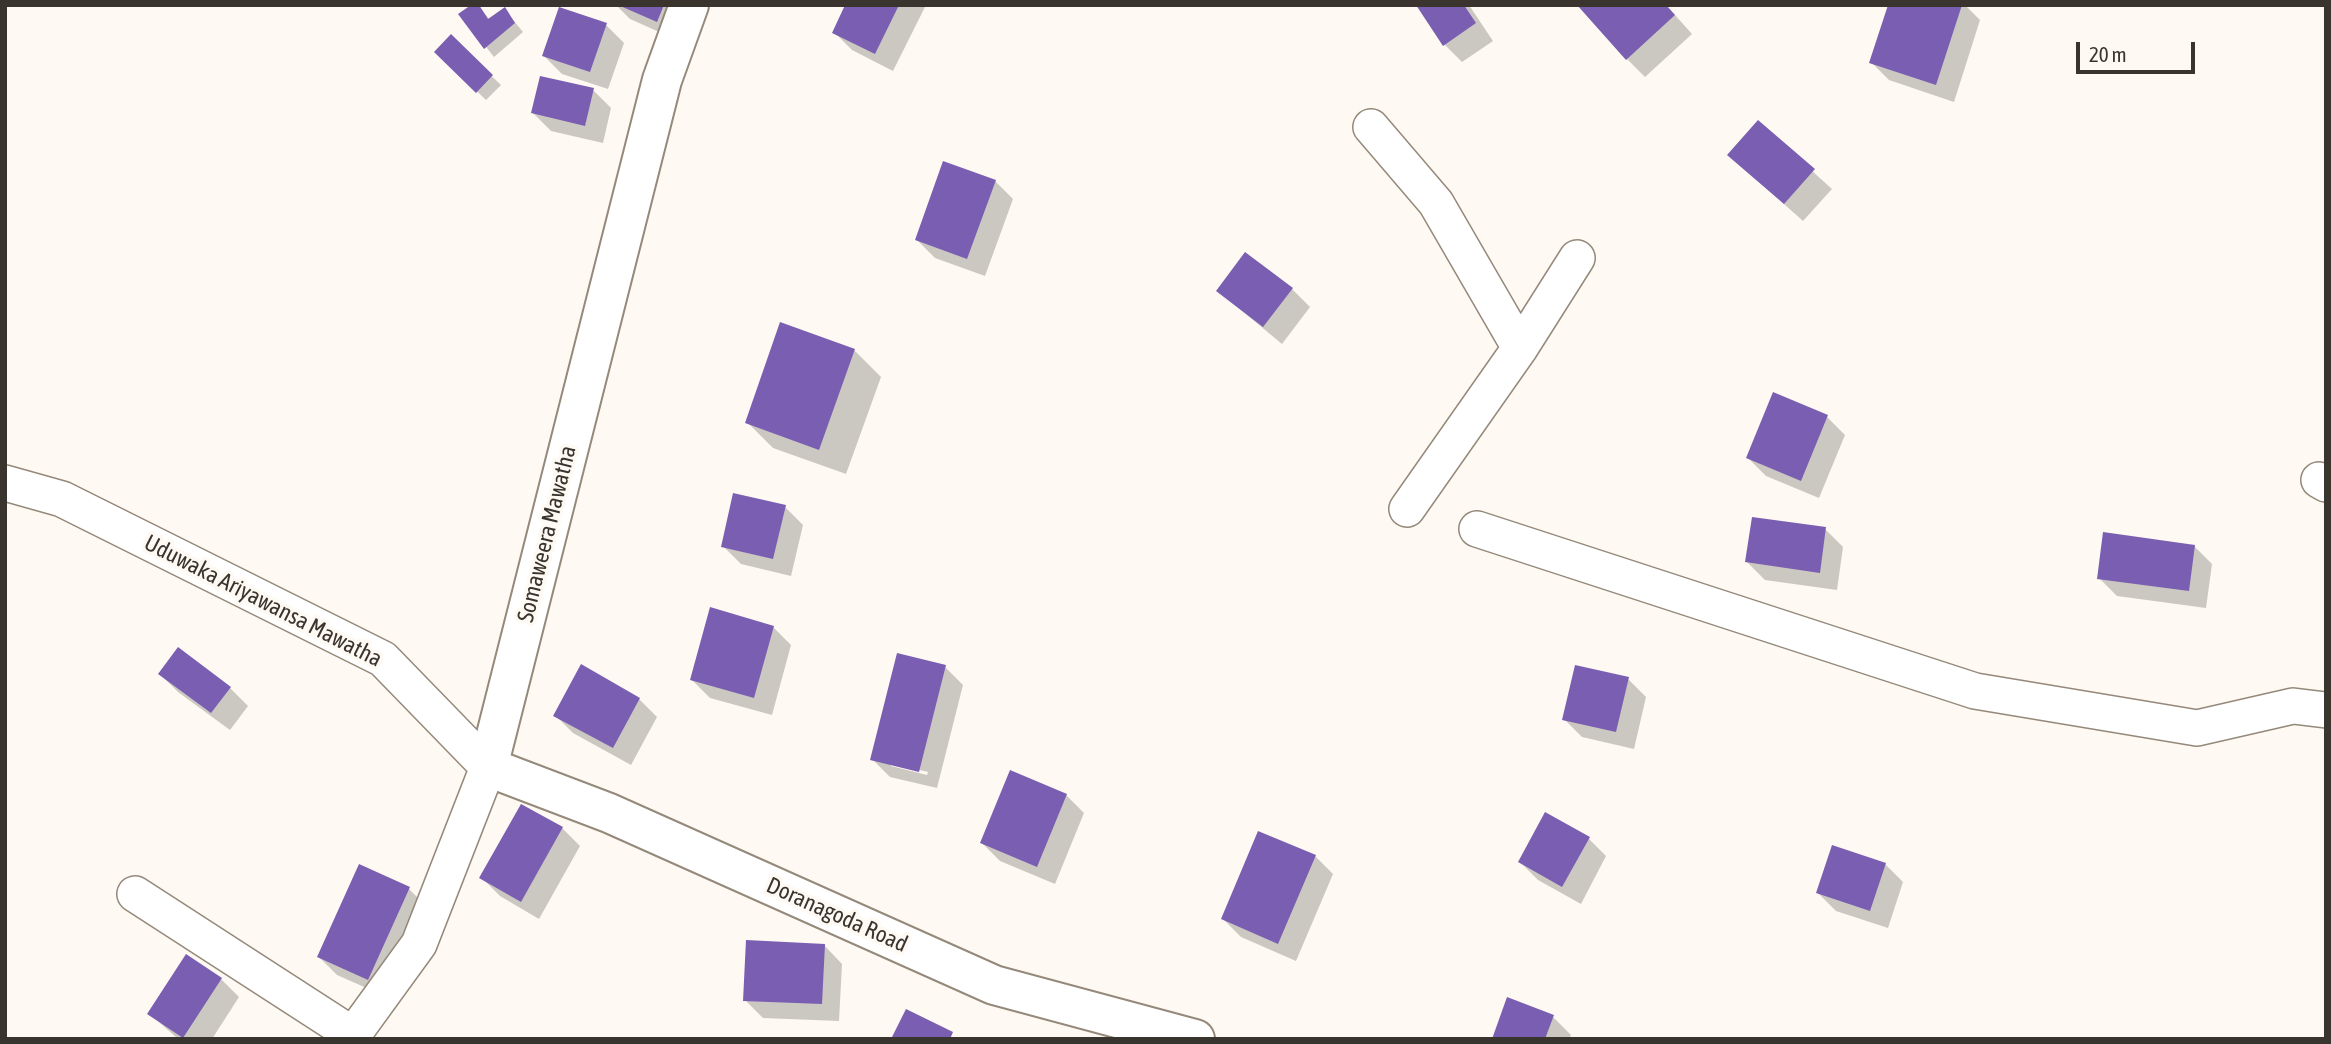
<!DOCTYPE html>
<html>
<head>
<meta charset="utf-8">
<style>
	body { margin:0 }
	#map { position:relative; width:2331px; height:1044px; overflow:hidden; background:#fef9f2; font-family:"Asap Condensed",sans-serif }
	canvas { display:block }
	.frame { position:absolute; inset:0; border:7px solid #39342e; pointer-events:none }
	.scale { position:absolute; left:2076px; top:42px; width:119px; height:32px; box-sizing:border-box; border:4px solid #39342e; border-top:0; padding-left:9px; font-size:21px; line-height:24px; white-space:nowrap; color:#39342e; -webkit-text-stroke:5px #fef9f2; paint-order:stroke }
</style>
</head>
<body>
<div id="map">
<canvas width="2331" height="1044"></canvas>
<div class="frame"></div>
<div class="scale">20 m</div>
</div>
<script>
const g = document.querySelector('canvas').getContext('2d');
g.lineJoin = 'round';
function fill(path, color) { g.fillStyle = color; g.fill(path, 'evenodd'); }
const toPath = rows => new Path2D(rows.map(r => 'M' + r).join(''));
function strokePath(path, color, width, dash) { g.strokeStyle = color; g.lineWidth = width; g.lineCap = dash ? 'butt' : 'round'; g.setLineDash(dash || []); g.stroke(path); }
function write(font, color, halo, rows, align = 'center') {
  g.font = font + ' "Asap Condensed",sans-serif'; g.lineWidth = 7; g.setLineDash([]); g.textBaseline = 'middle'; g.strokeStyle = halo; g.fillStyle = color; for (const [text, x, y, turn = 0] of rows) {
    g.save(); g.translate(x, y); g.rotate((+turn || 0) * Math.PI / 180); g.textAlign = isNaN(turn) ? turn : align; if (halo) g.strokeText(text, 0, 0); g.fillText(text, 0, 0); g.restore();
  }
}
fill(toPath([
	[478,5,490,20,505,10,523,32,494,57,461,15],
	[616,5,689,5,675,39,630,19],
	[847,5,926,5,893,71,852,50,834,32],
	[1418,5,1469,5,1493,41,1462,62,1444,44],
	[1666,5,1692,34,1645,77,1627,59],
	[1890,5,1965,5,1980,20,1954,102,1889,80,1871,62],
	[606,25,624,43,608,89,562,74,544,56],
	[451,37,501,85,486,100,436,52],
	[593,90,611,108,603,143,551,131,533,113],
	[1758,122,1832,189,1803,221,1748,172],
	[995,181,1013,199,985,276,935,258,917,240],
	[1292,289,1310,307,1282,344,1218,291],
	[781,325,855,351,881,377,846,474,773,448,747,422],
	[1827,417,1845,435,1819,498,1766,476,1748,458],
	[785,507,803,525,791,576,741,564,723,546],
	[1825,529,1843,547,1837,590,1765,580,1747,562],
	[2194,546,2212,564,2206,608,2117,596,2099,578],
	[773,627,791,645,772,715,710,698,692,680],
	[945,667,963,685,937,788,890,777,872,759],
	[891,763,928,772,927,775,891,766],
	[160,674,230,688,248,706,230,730,178,692],
	[1628,679,1646,697,1634,749,1582,737,1564,719],
	[639,699,657,717,631,765,573,733,555,715],
	[1066,795,1084,813,1055,884,1000,861,982,843],
	[562,828,580,846,539,919,500,896,482,878],
	[1588,838,1606,856,1581,904,1538,880,1520,862],
	[1315,856,1333,874,1296,961,1241,937,1223,919],
	[1885,864,1903,882,1888,928,1836,911,1818,893],
	[409,889,427,907,387,997,337,975,319,957],
	[824,945,842,964,839,1021,763,1018,745,1000],
	[221,979,239,997,212,1039,178,1039,150,1014],
	[1553,1017,1571,1035,1569,1039,1493,1039]
]), '#0003');
fill(toPath([
	[471,5,479,5,488,19,505,7,515,23,484,49,458,14],
	[618,5,664,5,657,22],
	[845,5,899,5,875,54,832,33],
	[1416,5,1464,5,1476,23,1443,46],
	[1577,5,1666,5,1675,15,1626,60],
	[1888,5,1962,5,1936,85,1869,63],
	[559,7,607,23,590,72,542,56],
	[451,34,493,75,476,93,434,52],
	[540,76,594,88,585,126,531,113],
	[1758,120,1815,169,1784,204,1727,155],
	[943,161,996,180,967,259,915,240],
	[1245,252,1293,288,1263,327,1216,291],
	[780,322,855,349,819,450,745,423],
	[1773,392,1828,415,1801,481,1746,458],
	[733,493,786,505,773,559,721,547],
	[1752,517,1826,527,1820,573,1745,562],
	[2103,532,2195,545,2189,591,2097,579],
	[710,607,774,626,754,698,690,680],
	[178,647,231,687,211,713,158,674],
	[897,653,946,665,919,772,870,760],
	[581,664,640,698,613,748,553,716],
	[1575,665,1629,677,1616,732,1562,720],
	[1010,770,1067,794,1037,867,980,843],
	[521,804,563,827,521,902,479,878],
	[1545,812,1590,837,1562,887,1518,862],
	[1258,831,1316,855,1278,944,1221,919],
	[1832,845,1886,863,1870,911,1816,893],
	[359,864,410,887,368,980,317,957],
	[746,940,825,944,822,1004,743,1001],
	[186,954,222,978,183,1038,147,1014],
	[1507,997,1554,1015,1545,1039,1492,1039],
	[906,1009,953,1032,950,1039,891,1039]
]), '#7a5eb2');
const minor = toPath([
	[1371,127,1436,203,1520,348],
	[2319,480,2326,484],
	[5,483,62,499,383,659,488,767,419,944,350,1039],
	[1407,509,1520,348,1577,258],
	[1477,529,1975,691,2197,728,2293,706,2326,710],
	[135,894,353,1035]
]);
const tertiary = toPath([
	[689,5,662,80,488,767,609,813,994,985,1195,1039]
]);
strokePath(minor, '#94897a', 38);
strokePath(tertiary, '#94897a', 42);
strokePath(minor, '#fff', 35);
strokePath(tertiary, '#fff', 38);
write('23px', '#39342e', '#fef9f2', [
	["Somaweera Mawatha",547,534,-76],
	["Uduwaka Ariyawansa Mawatha",263,601,27],
	["Doranagoda Road",837,915,24]
]);
</script>
</body>
</html>
